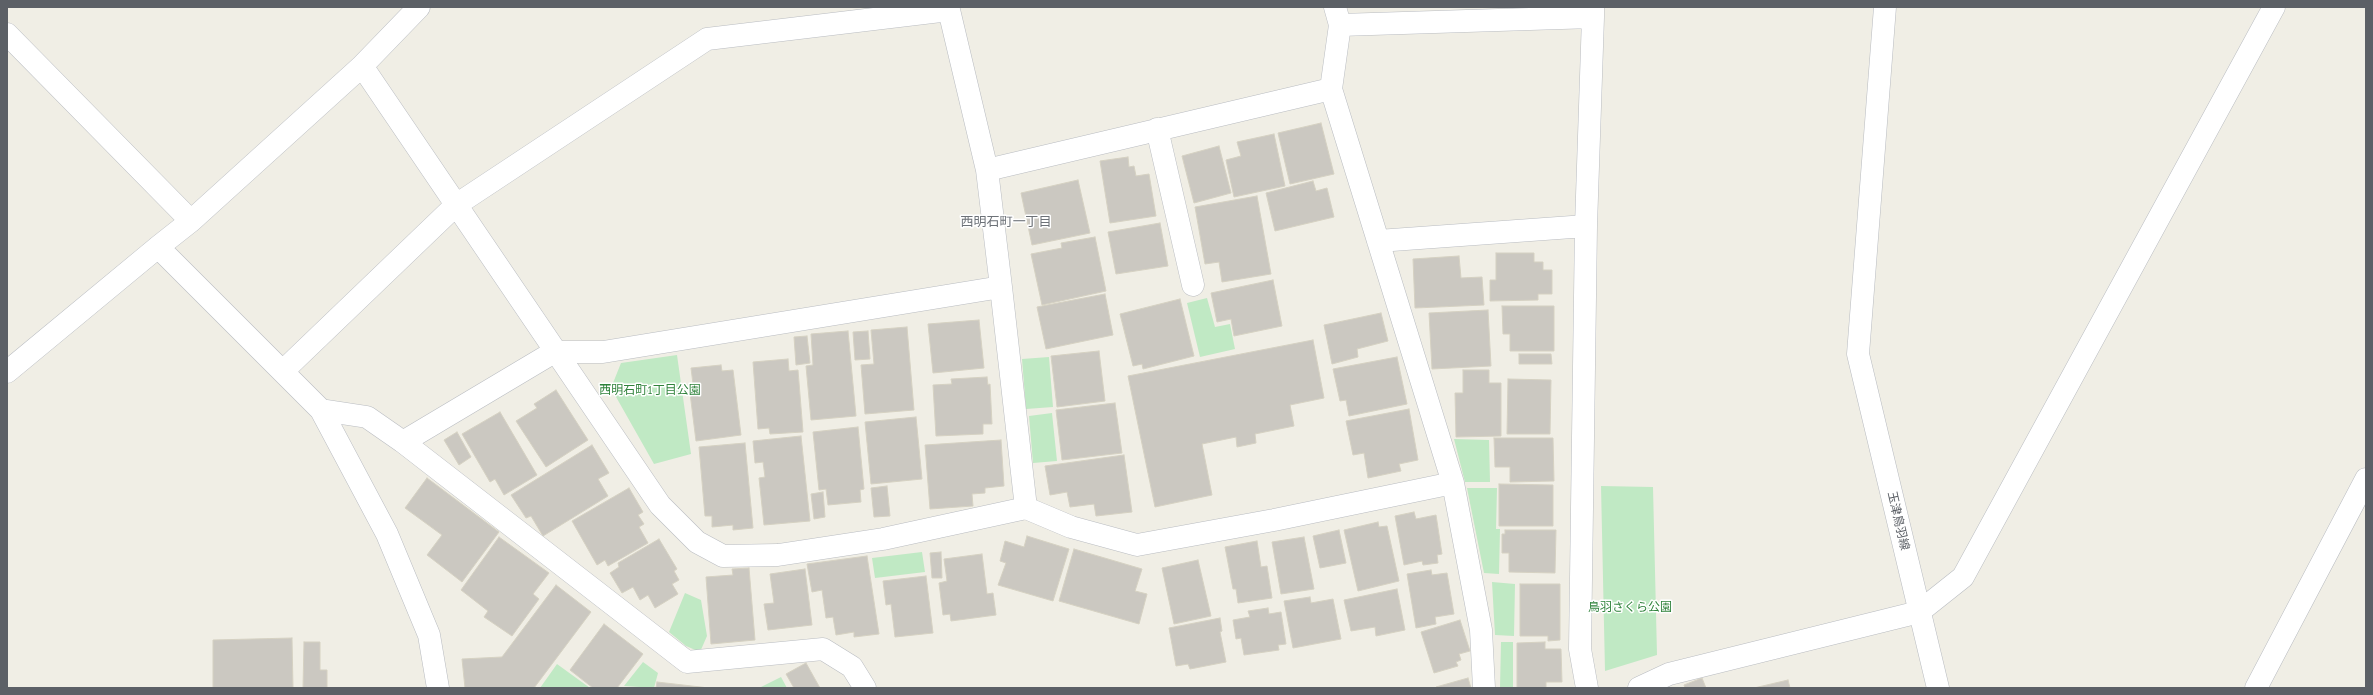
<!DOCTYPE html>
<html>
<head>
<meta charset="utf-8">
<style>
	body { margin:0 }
	#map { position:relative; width:2373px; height:695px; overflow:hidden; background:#f0eee5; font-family:"PT Sans Narrow",sans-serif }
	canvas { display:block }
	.frame { position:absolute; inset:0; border:8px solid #5c6066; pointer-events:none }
</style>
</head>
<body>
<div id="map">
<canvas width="2373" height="695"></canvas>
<div class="frame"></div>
</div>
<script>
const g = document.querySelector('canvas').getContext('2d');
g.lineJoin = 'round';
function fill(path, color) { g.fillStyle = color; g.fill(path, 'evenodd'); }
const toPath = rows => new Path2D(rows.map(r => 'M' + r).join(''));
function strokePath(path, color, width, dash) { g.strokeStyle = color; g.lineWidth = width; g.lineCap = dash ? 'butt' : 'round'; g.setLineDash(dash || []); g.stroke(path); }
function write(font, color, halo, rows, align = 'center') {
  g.font = font + ' "PT Sans Narrow","Noto Sans JP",sans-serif'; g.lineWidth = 3; g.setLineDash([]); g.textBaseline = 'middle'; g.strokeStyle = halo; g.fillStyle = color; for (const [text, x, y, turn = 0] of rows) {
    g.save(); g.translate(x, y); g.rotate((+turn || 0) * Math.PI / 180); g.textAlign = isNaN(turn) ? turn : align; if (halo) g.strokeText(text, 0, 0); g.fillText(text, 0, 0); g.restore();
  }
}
fill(toPath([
	[1207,298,1215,327,1230,324,1235,349,1200,357,1187,303],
	[677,355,691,454,654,464,611,388,621,363],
	[1049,357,1053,407,1026,409,1022,359],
	[1052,413,1057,461,1033,463,1029,416],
	[1454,439,1489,440,1490,482,1465,482],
	[1601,486,1653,487,1657,655,1605,671],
	[1467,488,1497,488,1496,529,1500,529,1499,574,1484,573],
	[922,552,925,572,875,578,872,558],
	[1492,582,1515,584,1514,636,1495,635],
	[685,593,701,600,707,636,700,652,686,646,669,632],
	[1501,642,1513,642,1513,688,1500,688],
	[643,662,658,673,654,688,624,686],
	[557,664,590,688,540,688],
	[781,677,787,688,759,688]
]), '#c0e9c4');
const building = toPath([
	[1321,123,1334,174,1290,184,1278,133,1321,123],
	[1274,134,1285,186,1234,197,1226,160,1241,156,1237,142,1274,134],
	[1219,146,1231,193,1194,203,1182,156,1219,146],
	[1128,157,1129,167,1134,166,1136,176,1149,174,1156,216,1110,223,1100,161,1128,157],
	[1078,180,1090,233,1032,245,1021,193,1078,180],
	[1313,181,1316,191,1327,188,1334,217,1275,231,1266,193,1313,181],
	[1257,196,1271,274,1222,282,1219,262,1205,264,1195,207,1257,196],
	[1160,223,1168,266,1116,274,1108,232,1160,223],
	[1095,237,1106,291,1042,305,1031,254,1062,248,1061,243,1095,237],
	[1496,253,1534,253,1534,262,1543,262,1543,270,1552,270,1552,294,1538,294,1538,300,1490,301,1490,280,1496,280,1496,253],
	[1459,256,1461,278,1482,277,1484,305,1415,308,1413,259,1459,256],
	[1273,280,1282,326,1234,336,1231,319,1217,322,1211,293,1273,280],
	[1105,294,1113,335,1046,349,1037,307,1105,294],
	[1180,299,1194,356,1143,369,1142,364,1133,366,1120,314,1180,299],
	[1502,306,1554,306,1554,351,1510,351,1510,334,1503,334,1502,306],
	[1488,310,1491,366,1432,369,1429,313,1488,310],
	[1381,313,1388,341,1357,349,1358,357,1332,364,1324,325,1381,313],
	[979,320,984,368,933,373,928,324,979,320],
	[907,327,914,410,865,414,861,365,874,364,871,330,907,327],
	[848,331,856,416,811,420,806,366,813,365,811,334,848,331],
	[868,331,870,359,855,360,853,332,868,331],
	[807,336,810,363,796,365,794,337,807,336],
	[1313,340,1324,398,1290,405,1294,426,1255,434,1256,443,1237,447,1236,437,1202,444,1212,495,1155,507,1128,376,1313,340],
	[1099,351,1105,401,1057,407,1051,356,1099,351],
	[1519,354,1551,354,1552,364,1519,364,1519,354],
	[1397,357,1407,404,1349,416,1346,400,1340,401,1333,369,1397,357],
	[788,359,789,371,798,370,803,432,770,434,769,428,758,429,753,362,788,359],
	[721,365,722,371,733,370,741,435,696,441,690,393,694,392,691,368,721,365],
	[1463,370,1489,370,1489,383,1501,383,1501,436,1456,437,1455,393,1463,393,1463,370],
	[987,377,988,385,990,384,992,424,983,424,983,434,936,436,933,385,952,384,951,379,987,377],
	[1508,379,1551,380,1550,434,1507,434,1508,379],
	[556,390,588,440,546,467,516,421,537,408,534,404,556,390],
	[1115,403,1122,453,1062,460,1056,410,1115,403],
	[1409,409,1418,460,1399,464,1401,471,1368,478,1364,453,1353,455,1346,421,1409,409],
	[500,412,537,475,504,495,495,479,490,482,462,434,500,412],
	[916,417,922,479,871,484,865,422,916,417],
	[858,427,864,489,860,490,861,502,828,505,826,489,819,490,813,432,858,427],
	[457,432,471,457,459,465,444,440,457,432],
	[801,436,810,521,764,525,759,478,765,477,763,462,755,463,753,441,801,436],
	[1494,438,1553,438,1554,481,1510,482,1510,467,1495,467,1494,438],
	[1001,440,1004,486,985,488,985,493,972,494,973,506,930,509,925,445,1001,440],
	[745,443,753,528,733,530,733,525,712,527,712,516,705,516,699,447,745,443],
	[592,445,609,473,598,479,608,496,543,536,531,516,526,518,511,495,592,445],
	[1124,455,1132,512,1096,516,1094,504,1070,507,1067,492,1050,495,1045,466,1124,455],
	[427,478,499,532,462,582,427,555,442,535,405,508,427,478],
	[1499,484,1553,485,1553,526,1499,526,1499,484],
	[887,486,890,516,874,517,871,488,887,486],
	[629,488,643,512,638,515,644,524,639,527,648,543,608,566,605,560,597,565,572,521,629,488],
	[823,492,825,517,814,519,811,494,823,492],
	[1414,512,1416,519,1436,515,1442,554,1437,555,1438,563,1423,565,1422,561,1404,565,1395,516,1414,512],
	[1378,522,1379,527,1387,526,1399,581,1358,591,1344,530,1378,522],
	[1339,530,1346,563,1320,568,1313,536,1339,530],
	[1505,530,1556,530,1555,573,1509,572,1509,553,1502,553,1502,534,1505,534,1505,530],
	[1027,536,1069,549,1053,601,998,585,1006,563,1000,561,1005,541,1024,547,1027,536],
	[499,537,549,573,533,594,539,599,512,636,484,617,488,611,461,590,499,537],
	[1304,537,1314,589,1281,594,1272,542,1304,537],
	[659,539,677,569,674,571,679,580,672,584,678,594,655,608,648,595,640,600,633,587,622,593,610,573,619,567,618,563,659,539],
	[1257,541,1261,567,1267,566,1272,598,1238,603,1236,589,1233,589,1225,547,1257,541],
	[1074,549,1142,569,1135,591,1147,594,1139,624,1059,601,1074,549],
	[941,552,942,578,932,578,930,553,941,552],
	[982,554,987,594,993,593,996,615,951,621,950,614,943,615,939,583,947,581,944,559,982,554],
	[867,556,879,634,854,637,854,632,836,635,833,617,826,618,822,590,812,592,807,564,867,556],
	[1198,560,1211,616,1174,624,1162,568,1198,560],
	[749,568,755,640,711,644,706,577,733,575,732,569,749,568],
	[805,569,812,625,768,630,764,604,774,603,770,574,805,569],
	[1431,570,1432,575,1447,573,1454,614,1435,617,1436,624,1416,628,1407,574,1431,570],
	[926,576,933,633,895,637,891,604,886,605,883,581,926,576],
	[1520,584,1560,584,1560,640,1548,641,1548,636,1520,636,1520,584],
	[556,585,591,612,534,688,465,688,462,659,502,657,556,585],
	[1397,589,1405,630,1376,636,1375,627,1351,631,1344,600,1397,589],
	[1310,597,1311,603,1333,599,1341,639,1293,648,1284,601,1310,597],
	[1268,608,1269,614,1281,612,1286,644,1278,645,1279,650,1244,655,1241,638,1236,639,1233,620,1250,617,1248,611,1268,608],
	[1220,618,1222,631,1220,632,1226,662,1190,669,1188,664,1176,666,1169,628,1220,618],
	[1460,620,1470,651,1459,654,1461,660,1456,662,1458,666,1434,673,1421,632,1460,620],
	[604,624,643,654,617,688,593,688,570,670,604,624],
	[292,638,293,688,213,688,213,640,292,638],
	[304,642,320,642,320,670,327,670,327,688,303,688,304,642],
	[1545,642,1545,649,1561,649,1562,682,1546,682,1546,688,1517,688,1517,643,1545,642],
	[806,663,820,688,794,688,786,674,806,663],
	[1468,678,1471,688,1437,688,1436,687,1468,678],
	[1702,678,1706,688,1685,688,1684,685,1702,678],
	[1788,680,1790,688,1754,688,1788,680],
	[657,682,709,688,656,688,657,682]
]);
fill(building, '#cbc8c1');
strokePath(building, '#d5d1c2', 1);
const minor = toPath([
	[1335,7,1340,25,1331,89,1453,483,1481,630,1484,688],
	[1885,7,1858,354,1938,688],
	[1340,25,1593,17,1593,7],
	[7,34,191,221],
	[362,66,660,505,697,542,723,556,778,555,883,539,1026,508,1071,527,1137,545,1274,520,1453,483],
	[1157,129,1193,285],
	[987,170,1331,89],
	[1378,241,1586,226],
	[158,247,321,410,387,534,429,635,438,688],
	[1001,287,1026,508],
	[283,371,456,205,707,39,949,10,987,170,1001,287,603,352,554,352,403,442],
	[7,372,158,247,191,221,362,66,419,7],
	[321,410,367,417,403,442,687,662,823,649,852,667,865,688],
	[1587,688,1580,649,1586,226,1593,17],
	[1639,688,1669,674,1919,612,1963,577,2274,7],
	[2256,688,2366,479]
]);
strokePath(minor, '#b9bcc1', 23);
strokePath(minor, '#fff', 22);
write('12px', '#2f823b', '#fff', [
	["西明石町1丁目公園",650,391],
	["鳥羽さくら公園",1630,608]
]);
write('12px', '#5c6066', '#fff', [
	["玉津鳥羽線",1898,521,77]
]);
write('13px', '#6d7278', '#fff', [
	["西明石町一丁目",1006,222]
]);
</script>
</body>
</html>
